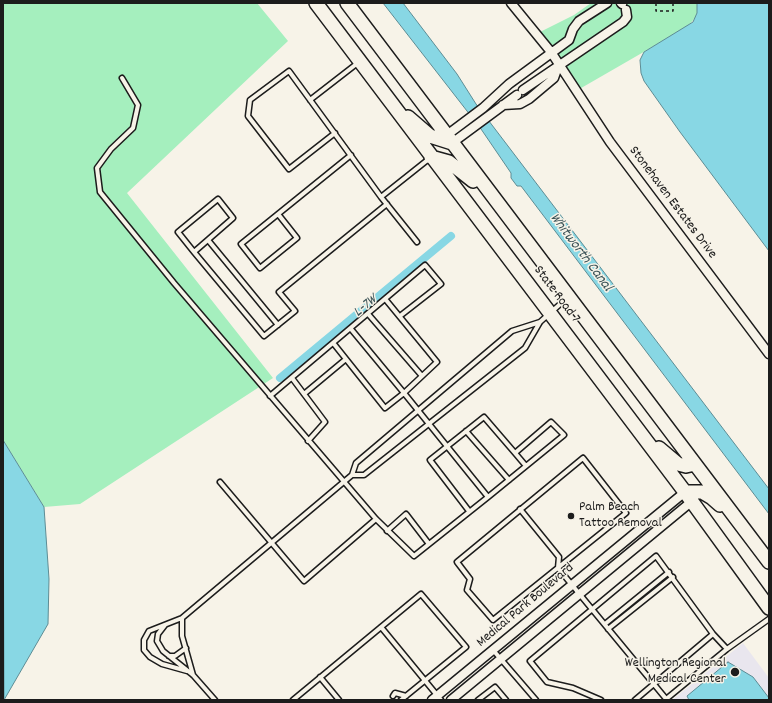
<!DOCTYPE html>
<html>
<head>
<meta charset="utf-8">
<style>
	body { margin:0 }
	#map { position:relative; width:772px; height:703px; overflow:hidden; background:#f7f3e8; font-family:Dekko,sans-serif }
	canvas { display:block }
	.frame { position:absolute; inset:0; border:4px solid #1c1c1c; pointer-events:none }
</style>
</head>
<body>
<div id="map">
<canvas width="772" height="703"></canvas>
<div class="frame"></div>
</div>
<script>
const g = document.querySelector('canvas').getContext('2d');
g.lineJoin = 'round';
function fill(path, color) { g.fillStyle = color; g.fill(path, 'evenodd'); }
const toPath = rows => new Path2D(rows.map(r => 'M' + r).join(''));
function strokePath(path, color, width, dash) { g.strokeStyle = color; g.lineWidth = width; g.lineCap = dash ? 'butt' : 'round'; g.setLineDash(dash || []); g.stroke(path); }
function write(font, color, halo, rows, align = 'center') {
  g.font = font + ' Dekko,sans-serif'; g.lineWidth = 3; g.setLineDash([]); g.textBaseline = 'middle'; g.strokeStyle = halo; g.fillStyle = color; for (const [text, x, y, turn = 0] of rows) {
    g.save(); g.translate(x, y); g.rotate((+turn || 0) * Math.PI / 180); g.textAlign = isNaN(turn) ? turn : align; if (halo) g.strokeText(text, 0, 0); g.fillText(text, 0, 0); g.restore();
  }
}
fill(toPath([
	[743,643,769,678,769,700,672,700]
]), '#e9e6ee');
fill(toPath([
	[3,3,257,3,288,41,127,193,273,378,80,504,44,507,3,440],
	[591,3,697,3,698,9,696,17,687,27,576,91,536,34,574,15]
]), '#a5efbe');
const water = toPath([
	[383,3,403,3,457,74,476,104,769,489,769,514,521,186,517,186,511,178,511,173,481,129,383,3],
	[697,3,769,3,769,251,680,132,644,81,641,73,640,60,644,52,693,22,697,13,697,3],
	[3,440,44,507,49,579,48,624,4,700,3,440],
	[728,662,753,677,769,698,769,700,689,700,687,696,728,662]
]);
fill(water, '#88d7e4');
strokePath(water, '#5d8c94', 1);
strokePath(toPath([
	[280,378,451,236]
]), '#88d7e4', 8);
const service = toPath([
	[122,78,138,105,133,128,111,149,97,168,100,192,174,283,376,519,414,556,488,497],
	[310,100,359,62],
	[335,133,289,169,248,116,250,100,289,71,381,197],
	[278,214,297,238,260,268,241,244,351,155],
	[208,240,278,325],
	[417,242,381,197,430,158],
	[194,252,233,218,218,199,178,232,194,252,264,336,295,311,279,292,387,204],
	[369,315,422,376],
	[351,329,404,393,437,362,386,300],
	[334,344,385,408,404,393,488,497,526,466],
	[292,378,325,422,308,441],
	[304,394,346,359],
	[270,396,425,265,441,284,400,316],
	[466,431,509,480],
	[583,458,626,513,493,620,467,590,470,579,457,562,583,458],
	[352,475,364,475,525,348,540,322,567,298],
	[220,482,304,581,376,519],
	[520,509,559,557,558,568,667,700],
	[469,511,430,460,484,417,515,453,526,466,564,435,551,422,515,453],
	[387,531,406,514,429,544],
	[182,618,182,636,193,675],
	[605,624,669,572],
	[165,625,158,634,157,641,163,651,193,675,215,700],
	[381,627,441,700],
	[608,629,673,577],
	[493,650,536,700],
	[169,656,175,656,186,648],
	[187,671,162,664,150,657,144,650,144,640,149,631,182,618,352,475,356,463,512,331,540,322],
	[320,677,339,700],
	[393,696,395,693,406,696],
	[293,700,421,594,466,647,401,700],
	[478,700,495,687,506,700],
	[601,700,573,688,547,682,530,661,656,556,713,634,727,649],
	[635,700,713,634],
	[665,700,727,649,769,619]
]);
const minor = toPath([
	[511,3,551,52,610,142,769,354],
	[621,3,622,4],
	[523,90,623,22,627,17,626,10],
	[503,105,520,104,529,99,554,78,559,64],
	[447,135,483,108,509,84,569,40,573,29,579,21,607,3],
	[452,143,517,95],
	[432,700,685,492],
	[451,700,691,502]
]);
const primary = toPath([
	[316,3,685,492,769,608],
	[347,3,769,562],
	[408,117,430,136,452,143],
	[431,157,449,162,473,181],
	[659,448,678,464,686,466,695,464],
	[685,492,702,492,712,498,720,505]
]);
strokePath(service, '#1c1c1c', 7);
strokePath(minor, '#1c1c1c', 11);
strokePath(primary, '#1c1c1c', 16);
strokePath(toPath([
	[656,3,656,11,673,11,673,3]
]), '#1c1c1c', 1.5, [3, 3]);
strokePath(service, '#f7f3e8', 4);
strokePath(minor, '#f7f3e8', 8);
strokePath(primary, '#f7f3e8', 13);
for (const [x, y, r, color] of [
	[571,516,4,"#1c1c1c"],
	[735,672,5,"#1c1c1c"]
]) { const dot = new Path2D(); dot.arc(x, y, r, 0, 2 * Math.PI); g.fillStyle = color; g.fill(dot); strokePath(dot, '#f7f3e8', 1.5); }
write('14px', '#1c1c1c', '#f7f3e8', [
	["Stonehaven Estates Drive",672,203,53],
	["State Road 7",556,295,53],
	["Medical Park Boulevard",526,606,-40]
]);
write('14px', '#1c1c1c', '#f7f3e8', [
	["Palm Beach",579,508],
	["Tattoo Removal",579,524],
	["Wellington Regional",726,664,"right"],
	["Medical Center",726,680,"right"]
], 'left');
write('italic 15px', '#3c5458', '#f7f3e8', [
	["Whitworth Canal",580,253,53],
	["L-7W",366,307,-40]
]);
</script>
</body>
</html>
